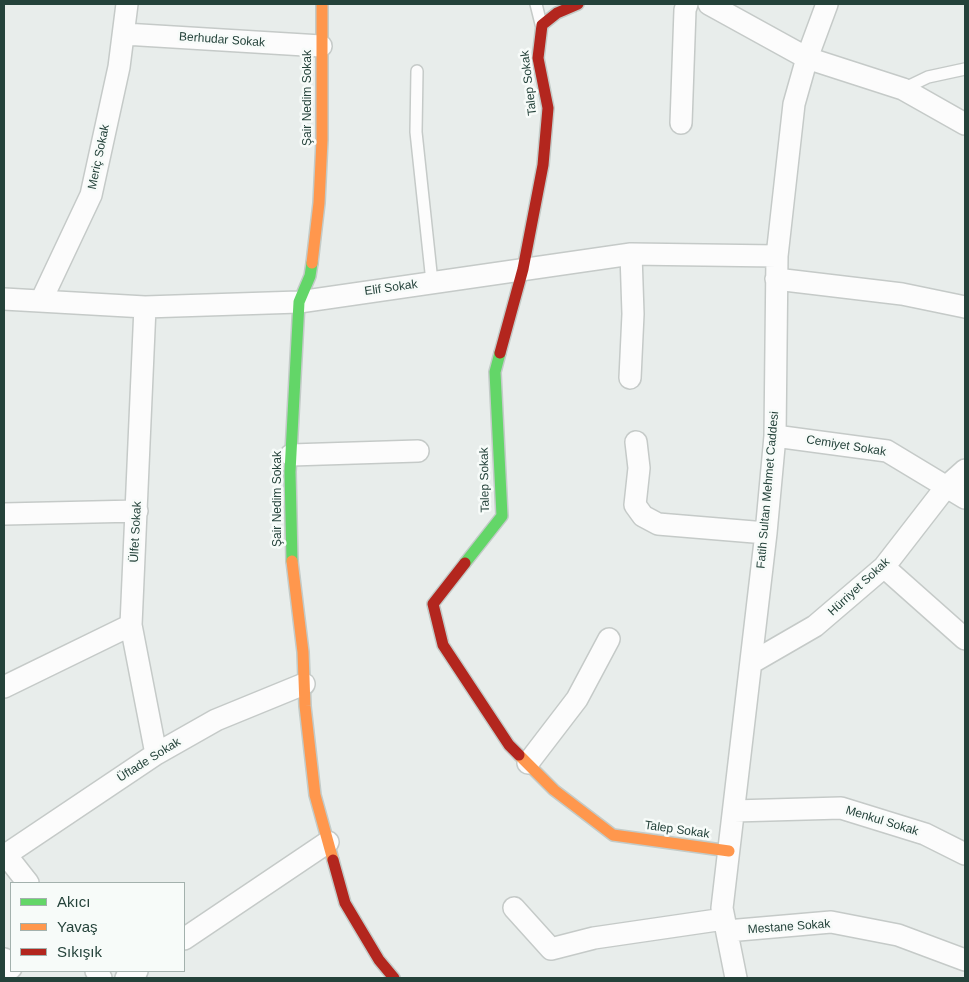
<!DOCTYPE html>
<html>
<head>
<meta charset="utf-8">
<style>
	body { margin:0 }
	#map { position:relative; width:969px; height:982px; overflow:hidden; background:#e8edeb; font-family:Arial,sans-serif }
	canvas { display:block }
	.frame { position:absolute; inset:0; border:5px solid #24423a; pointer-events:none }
	.legend { position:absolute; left:10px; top:882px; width:175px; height:90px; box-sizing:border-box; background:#f7fbf9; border:1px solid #a3b1ad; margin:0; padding:6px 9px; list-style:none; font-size:15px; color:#24423a }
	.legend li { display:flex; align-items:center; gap:10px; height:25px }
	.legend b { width:25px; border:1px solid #a3b1ad }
</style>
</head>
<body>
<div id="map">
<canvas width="969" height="982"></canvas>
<div class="frame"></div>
<ul class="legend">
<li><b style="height:6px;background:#63d668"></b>Akıcı</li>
<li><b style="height:6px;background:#ff974d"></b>Yavaş</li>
<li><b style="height:6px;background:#b3261e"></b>Sıkışık</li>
</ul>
</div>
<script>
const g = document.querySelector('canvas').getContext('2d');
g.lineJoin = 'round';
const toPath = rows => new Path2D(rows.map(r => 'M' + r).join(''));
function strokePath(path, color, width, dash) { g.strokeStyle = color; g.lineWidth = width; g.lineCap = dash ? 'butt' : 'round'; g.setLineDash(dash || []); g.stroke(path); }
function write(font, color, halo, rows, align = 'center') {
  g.font = font + ' Arial,sans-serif'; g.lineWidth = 5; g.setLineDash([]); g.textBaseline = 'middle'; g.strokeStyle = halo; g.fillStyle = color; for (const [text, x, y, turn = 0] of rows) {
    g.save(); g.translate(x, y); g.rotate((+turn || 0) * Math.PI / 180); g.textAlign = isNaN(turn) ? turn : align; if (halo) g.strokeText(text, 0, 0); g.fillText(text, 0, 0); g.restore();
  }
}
const lane = toPath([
	[536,4,541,24],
	[417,71,416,132,432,282],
	[903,89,928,77,965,69]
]);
const street = toPath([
	[709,4,807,58,903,89,965,124],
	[124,34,321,46],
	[681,123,685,10,687,4],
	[776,279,902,294,965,307],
	[4,299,145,307,299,302,631,254,777,256],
	[41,301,91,195,119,67,127,4],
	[145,307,131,625,156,754],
	[630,378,633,314,631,254],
	[775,436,887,451,965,498],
	[636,442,639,468,635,505,643,516,658,524,766,533],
	[291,455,418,451],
	[4,514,137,511],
	[884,567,965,639],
	[751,663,815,626,884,567,946,487,965,470],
	[4,687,131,625],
	[528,763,577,699,609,639],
	[734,811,841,808,925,834,965,854],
	[6,855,28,883],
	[4,856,156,754,216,720,304,684],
	[514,908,551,949,594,938,724,919],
	[727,931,831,922,898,935,965,960],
	[184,939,328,842],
	[4,959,11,968],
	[96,971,101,978],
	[126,978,137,971],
	[736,978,722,908,766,533,775,436,777,256,794,104,807,58,827,4]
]);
const fast = toPath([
	[292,561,290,472,299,302,310,276,312,263],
	[465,563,502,516,495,372,500,353]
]);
const slow = toPath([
	[312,263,319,203,322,140,322,4],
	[292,561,303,652,305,706,315,795,333,860],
	[519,755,554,790,613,835,729,851]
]);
const jam = toPath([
	[500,353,523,269,543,165,548,108,538,58,542,25,557,13,578,4],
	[465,563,433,604,443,645,509,745,519,755],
	[333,860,345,903,379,960,394,978]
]);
strokePath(lane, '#c5cac8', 14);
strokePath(street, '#c5cac8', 24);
strokePath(fast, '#c3cbc8', 14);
strokePath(slow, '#c3cbc8', 14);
strokePath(jam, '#c3cbc8', 14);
strokePath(lane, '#fcfcfc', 11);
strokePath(street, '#fcfcfc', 21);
strokePath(fast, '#63d668', 11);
strokePath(slow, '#ff974d', 11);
strokePath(jam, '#b3261e', 11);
write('12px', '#24423a', '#f7fbf9', [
	["Berhudar Sokak",222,40,4],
	["Talep Sokak",529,83,-97],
	["Şair Nedim Sokak",308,98,-90],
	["Meriç Sokak",99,157,-78],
	["Elif Sokak",391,288,-8],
	["Cemiyet Sokak",846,446,9],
	["Talep Sokak",485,480,-91],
	["Fatih Sultan Mehmet Caddesi",768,490,-85],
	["Şair Nedim Sokak",278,499,-90],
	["Ülfet Sokak",136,532,-87],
	["Hürriyet Sokak",859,587,-43],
	["Üftade Sokak",149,760,-32],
	["Menkul Sokak",882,821,17],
	["Talep Sokak",677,830,8],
	["Mestane Sokak",789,927,-4]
]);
</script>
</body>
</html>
